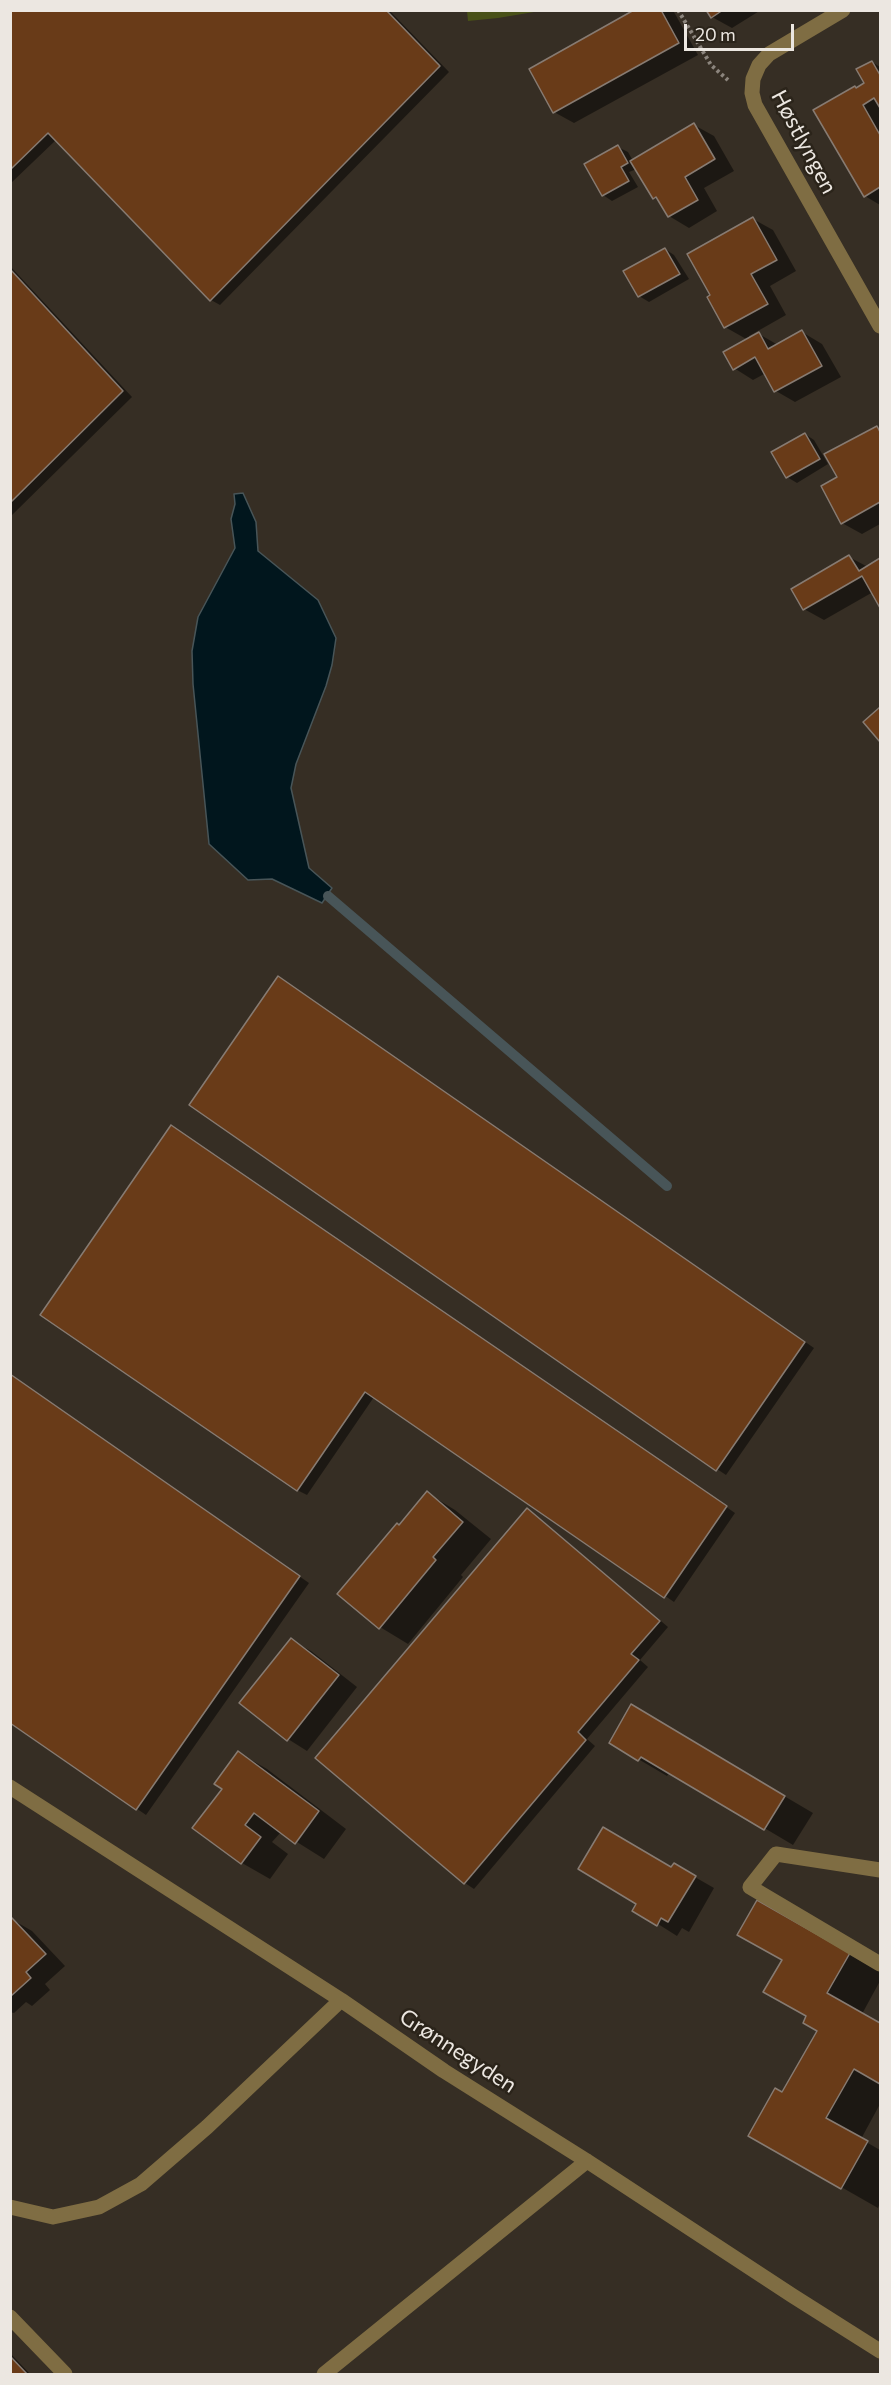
<!DOCTYPE html>
<html>
<head>
<meta charset="utf-8">
<style>
	body { margin:0 }
	#map { position:relative; width:891px; height:2385px; overflow:hidden; background:#362e24; font-family:Commissioner,sans-serif }
	canvas { display:block }
	.frame { position:absolute; inset:0; border:12px solid #ece7e1; pointer-events:none }
	.scale { position:absolute; left:684px; top:24px; width:110px; height:27px; box-sizing:border-box; border:3px solid #ece7e1; border-top:0; padding-left:8px; font-size:18px; line-height:21px; white-space:nowrap; color:#ece7e1; -webkit-text-stroke:4px #2b241a; paint-order:stroke }
</style>
</head>
<body>
<div id="map">
<canvas width="891" height="2385"></canvas>
<div class="frame"></div>
<div class="scale">20 m</div>
</div>
<script>
const g = document.querySelector('canvas').getContext('2d');
g.lineJoin = 'round';
function fill(path, color) { g.fillStyle = color; g.fill(path, 'evenodd'); }
const toPath = rows => new Path2D(rows.map(r => 'M' + r).join(''));
function strokePath(path, color, width, dash) { g.strokeStyle = color; g.lineWidth = width; g.lineCap = dash ? 'butt' : 'round'; g.setLineDash(dash || []); g.stroke(path); }
function write(font, color, halo, rows, align = 'center') {
  g.font = font + ' Commissioner,sans-serif'; g.lineWidth = 5; g.setLineDash([]); g.textBaseline = 'middle'; g.strokeStyle = halo; g.fillStyle = color; for (const [text, x, y, turn = 0] of rows) {
    g.save(); g.translate(x, y); g.rotate((+turn || 0) * Math.PI / 180); g.textAlign = isNaN(turn) ? turn : align; if (halo) g.strokeText(text, 0, 0); g.fillText(text, 0, 0); g.restore();
  }
}
fill(toPath([
	[467,11,467,10,540,11,498,18,468,21]
]), '#495118');
const water = toPath([
	[243,493,256,522,258,551,318,600,336,638,332,665,326,686,296,764,291,788,309,868,332,888,322,903,272,879,248,880,209,844,193,684,192,651,198,617,235,548,231,519,235,504,234,494,243,493]
]);
fill(water, '#01161d');
strokePath(water, '#485558', 1.5);
fill(toPath([
	[10,10,389,10,449,72,220,305,211,300,56,140,10,184],
	[637,10,674,12,698,55,574,123,554,112],
	[708,10,761,10,732,28,712,17],
	[872,62,880,67,880,205,865,196,857,89,866,84],
	[694,125,714,136,734,171,704,188,717,211,689,228,669,216,661,202,654,198,637,169,629,172,638,187,612,201,603,195,618,147,628,152,633,161],
	[753,219,773,230,796,271,770,286,786,315,749,336,750,339,759,334,778,345,802,332,822,344,841,377,795,402,776,391,766,373,753,380,734,368,748,340,725,327],
	[665,249,674,255,689,279,649,302,639,296],
	[10,266,132,397,10,517],
	[877,428,880,430,880,524,862,534,842,523,839,478],
	[805,434,814,440,828,464,797,483,787,477],
	[849,557,868,567,880,560,880,605,873,592,824,620,804,609],
	[288,984,814,1348,726,1475,717,1469],
	[181,1132,735,1513,674,1602,374,1397,307,1495,297,1490],
	[15,1378,309,1583,146,1815,10,1721],
	[427,1493,455,1510,491,1539,461,1575,463,1577,408,1644,380,1627,400,1526],
	[528,1510,537,1516,668,1627,640,1660,648,1667,587,1739,595,1746,474,1889,465,1883,317,1757],
	[291,1640,311,1651,357,1687,307,1751,288,1739],
	[660,1723,813,1813,793,1845,670,1772,667,1776,611,1743],
	[239,1753,267,1769,346,1829,324,1859,281,1832,272,1842,288,1854,270,1879,242,1863,195,1828,224,1789],
	[674,1865,714,1888,689,1932,682,1928,677,1936,658,1924],
	[757,1902,880,1972,880,1981,862,2014,880,2025,880,2104,861,2139,880,2150,880,2203,878,2208,750,2135,782,2094,818,2031,808,2016],
	[13,1920,32,1931,65,1966,45,1984,50,1990,32,2006,26,2002,14,2013,10,2012,10,1922],
	[10,2353,30,2374,10,2374]
]), '#0007');
strokePath(toPath([
	[328,896,667,1186]
]), '#485558', 10);
const building = toPath([
	[10,10,386,10,440,66,210,301,48,133,10,170,10,10],
	[634,10,661,10,679,43,553,113,529,69,634,10],
	[706,10,723,10,711,18,706,10],
	[872,61,880,75,880,108,874,98,863,105,880,135,880,187,864,197,813,110,855,86,856,88,864,83,856,69,872,61],
	[694,123,715,159,685,177,698,200,668,217,656,197,653,199,630,161,694,123],
	[618,145,628,163,621,167,629,181,602,196,584,164,618,145],
	[753,217,777,260,751,274,768,304,724,328,707,297,710,295,687,254,753,217],
	[665,248,680,274,638,297,623,271,665,248],
	[10,269,123,391,10,503,10,269],
	[802,330,822,366,774,392,755,357,733,370,723,352,759,332,768,349,802,330],
	[877,426,880,432,880,502,841,524,821,486,837,477,824,454,877,426],
	[805,433,820,459,786,478,771,452,805,433],
	[849,555,859,571,880,558,880,608,862,576,803,610,791,589,849,555],
	[880,707,880,742,863,722,880,707],
	[278,976,805,1342,716,1471,189,1105,278,976],
	[171,1125,727,1506,664,1598,365,1392,297,1491,40,1315,171,1125],
	[10,1374,300,1576,136,1810,10,1723,10,1374],
	[427,1491,463,1522,433,1557,436,1560,379,1629,337,1594,397,1523,399,1525,427,1491],
	[527,1508,660,1621,631,1654,639,1660,578,1732,586,1740,464,1884,315,1758,527,1508],
	[291,1638,339,1675,287,1741,239,1703,291,1638],
	[631,1704,785,1796,764,1830,641,1757,638,1761,609,1743,631,1704],
	[238,1751,319,1811,295,1844,254,1813,245,1825,261,1837,241,1864,192,1828,222,1789,214,1784,238,1751],
	[603,1827,671,1867,674,1863,696,1876,668,1922,661,1918,657,1926,632,1911,636,1904,578,1869,603,1827],
	[757,1900,850,1953,827,1993,880,2023,880,2084,854,2069,826,2118,868,2141,841,2189,748,2136,775,2088,782,2092,817,2031,803,2023,806,2016,763,1992,782,1960,737,1935,757,1900],
	[12,1918,46,1954,26,1972,31,1978,11,1996,10,1920,12,1918],
	[10,2356,27,2374,10,2374,10,2356]
]);
fill(building, '#693b18');
strokePath(building, '#877b72', 1.5);
strokePath(toPath([
	[678,10,711,65,728,80]
]), '#8c857d', 4, [3, 3]);
strokePath(toPath([
	[843,10,769,54,759,65,753,79,752,93,755,105,880,326],
	[10,1787,341,2000,444,2071,587,2161,793,2296,880,2351],
	[880,1870,776,1854,750,1887,880,1964],
	[10,2207,53,2217,99,2207,141,2184,207,2127,341,2000],
	[10,2317,65,2374],
	[324,2374,587,2161]
]), '#7f6d43', 15);
write('22px', '#ece7e1', '#2b241a', [
	["Høstlyngen",804,142,62],
	["Grønnegyden",458,2051,33]
]);
</script>
</body>
</html>
